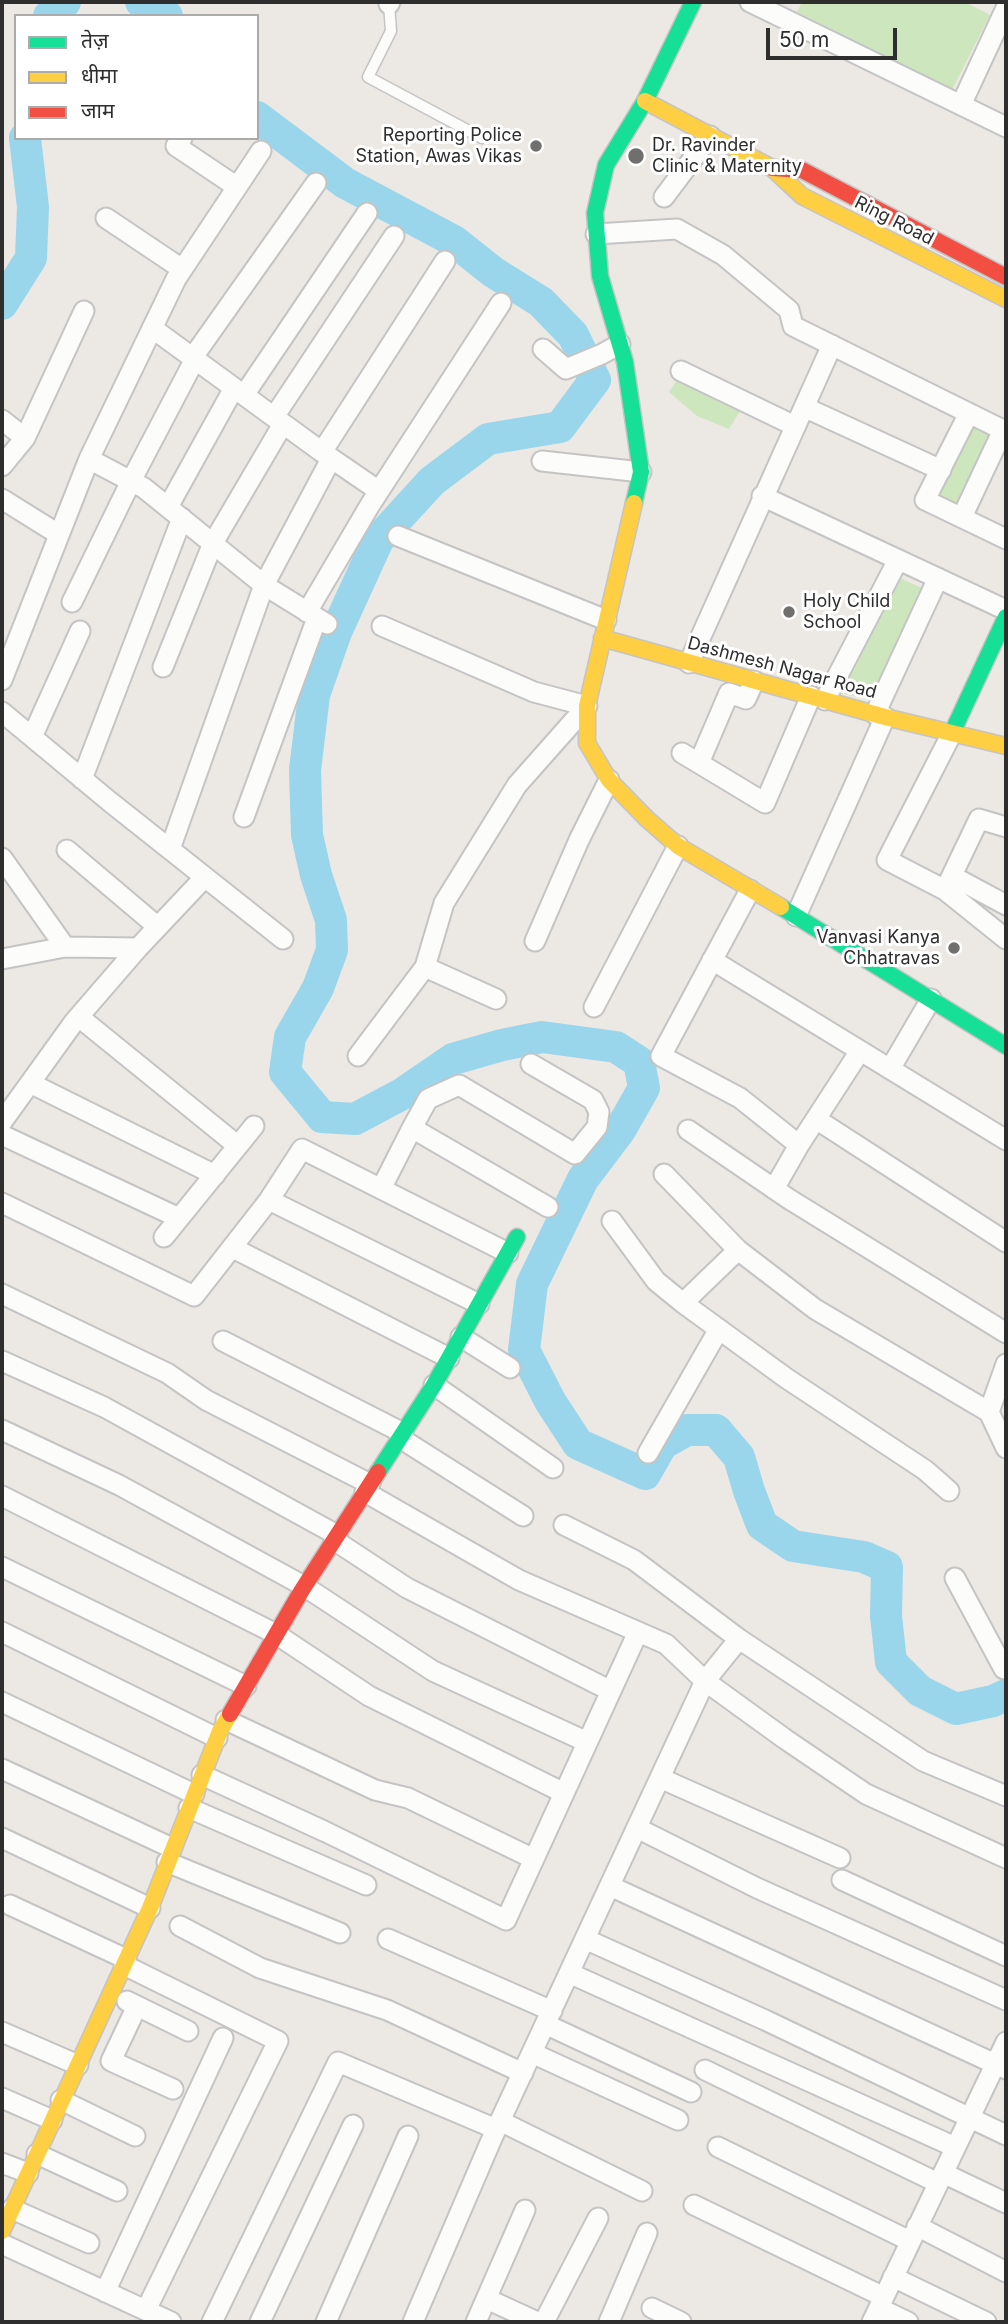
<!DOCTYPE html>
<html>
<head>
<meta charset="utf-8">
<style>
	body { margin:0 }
	#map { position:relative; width:1008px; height:2324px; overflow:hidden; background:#ece8e4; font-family:Inter,"Noto Sans Devanagari",sans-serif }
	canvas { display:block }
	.frame { position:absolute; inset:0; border:4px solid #2e2e2e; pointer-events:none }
	.legend { position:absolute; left:14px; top:14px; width:245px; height:126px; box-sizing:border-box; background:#fff; border:2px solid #ababab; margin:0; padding:9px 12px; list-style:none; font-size:21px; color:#2e2e2e }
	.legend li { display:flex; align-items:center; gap:14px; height:35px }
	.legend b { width:35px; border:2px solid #ababab }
	.scale { position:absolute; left:766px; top:28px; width:131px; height:32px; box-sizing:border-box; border:4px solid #2e2e2e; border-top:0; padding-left:9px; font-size:21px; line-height:24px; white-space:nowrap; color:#2e2e2e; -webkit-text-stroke:5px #fff; paint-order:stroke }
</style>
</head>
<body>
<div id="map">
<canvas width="1008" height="2324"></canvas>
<div class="frame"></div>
<ul class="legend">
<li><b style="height:9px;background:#16e098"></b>तेज़</li>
<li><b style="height:9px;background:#ffcf43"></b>धीमा</li>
<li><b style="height:9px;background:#f24e42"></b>जाम</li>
</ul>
<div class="scale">50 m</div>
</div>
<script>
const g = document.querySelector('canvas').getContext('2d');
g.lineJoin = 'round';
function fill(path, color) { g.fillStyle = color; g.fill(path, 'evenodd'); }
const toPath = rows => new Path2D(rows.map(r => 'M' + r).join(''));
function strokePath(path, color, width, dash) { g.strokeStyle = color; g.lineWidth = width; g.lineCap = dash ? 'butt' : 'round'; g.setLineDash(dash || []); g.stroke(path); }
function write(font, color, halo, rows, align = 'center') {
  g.font = font + ' Inter,sans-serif'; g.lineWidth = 6; g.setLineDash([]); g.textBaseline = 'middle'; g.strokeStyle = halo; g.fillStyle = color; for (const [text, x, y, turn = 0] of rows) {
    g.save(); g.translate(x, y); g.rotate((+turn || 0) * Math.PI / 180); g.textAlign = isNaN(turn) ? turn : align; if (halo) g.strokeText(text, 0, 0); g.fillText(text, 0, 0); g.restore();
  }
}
fill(toPath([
	[802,2,965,2,990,15,952,90,797,12],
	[680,375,742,408,729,429,697,416,669,392],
	[970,419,997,432,961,508,934,495],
	[898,577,922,588,871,699,837,693]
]), '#cee6be');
strokePath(toPath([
	[141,2,167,16],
	[49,16,65,2],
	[257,117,345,183,454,241,493,272,541,302,573,335,595,380,560,427,488,439,432,481,378,540,336,632,314,695,305,770,307,835,316,875,331,920,332,950,318,988,290,1037,285,1072,322,1117,355,1119,402,1094,453,1059,502,1045,542,1037,616,1047,639,1062,644,1088,620,1130,583,1179,532,1284,524,1350,550,1401,578,1444,645,1474,662,1444,687,1430,716,1430,739,1457,749,1491,762,1525,793,1546,864,1557,887,1567,886,1616,891,1662,920,1691,956,1709,993,1701,1006,1695],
	[2,304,31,258,33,207,25,138]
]), '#99d6ec', 32);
const lane = toPath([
	[389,4,391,31,368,77,482,138]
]);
const street = toPath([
	[750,2,1006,127],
	[389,4,390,2],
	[961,105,1006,8],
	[182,138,176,146,237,187],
	[664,197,710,136],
	[106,218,182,269],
	[596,234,677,229,723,255,789,310,793,326,1003,430,962,517],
	[152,328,322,452,379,491],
	[543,349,566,369,602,354,620,344],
	[193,357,316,183],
	[681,371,795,426],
	[244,395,367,213],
	[804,407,941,470],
	[969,413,925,500,1006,539],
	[274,417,394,236],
	[2,420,25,438],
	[322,452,445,261],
	[89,459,144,488,264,585,327,624],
	[542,461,641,472],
	[2,466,25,438,84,311],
	[762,496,1006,610],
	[2,499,58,534],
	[168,507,234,388],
	[398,536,606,620],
	[72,602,131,481,195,359],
	[307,612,370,505,501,303],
	[382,626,534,692,587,706,517,785,444,903,425,967,496,999],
	[689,663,832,345],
	[163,667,213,543,283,424],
	[2,680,89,459,176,279,261,151],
	[825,700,898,560],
	[2,712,109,801,283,939],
	[875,714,938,578],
	[952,733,887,860,945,890,1006,939],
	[32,737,80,631],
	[682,753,765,803,811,696],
	[699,763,729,693,746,699,754,681],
	[82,779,182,518],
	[244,817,317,618],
	[170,849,264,585,331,459],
	[67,850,158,927],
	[2,858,65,947],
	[952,876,1006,905],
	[750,890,661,1056,740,1098,799,1145],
	[945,890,979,819,1006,827],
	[796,916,885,717],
	[535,941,579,840,609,780],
	[2,959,65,947,138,948,205,877],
	[712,960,1006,1140],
	[594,1007,678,846],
	[79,1017,238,1146],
	[358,1056,425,967],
	[890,1069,931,999],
	[30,1083,215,1175],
	[816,1119,1006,1242],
	[2,1122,74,1022,138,948],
	[412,1128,428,1099,459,1085,575,1154,597,1127,599,1112,593,1100,531,1064],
	[688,1130,789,1199,1006,1333],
	[2,1135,179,1218],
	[664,1174,738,1250,815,1309,989,1412],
	[381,1189,412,1128,548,1207],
	[774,1189,799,1145,860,1051],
	[269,1200,479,1304],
	[2,1203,194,1296,269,1200,302,1149,508,1253],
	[612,1221,656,1281,683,1303,786,1378,925,1470,949,1491],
	[164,1237,254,1126],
	[233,1248,449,1358],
	[2,1294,167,1373,206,1400,370,1484],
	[683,1303,738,1250],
	[461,1337,510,1368],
	[223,1341,403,1433],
	[2,1361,104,1407,337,1535],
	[1006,1364,989,1412,1006,1448],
	[434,1385,553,1468],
	[2,1430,119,1485,304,1586,433,1671,587,1742],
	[400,1438,523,1516],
	[648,1453,719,1329],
	[365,1492,519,1580,666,1644,705,1681,785,1739,866,1794,1006,1858],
	[2,1496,276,1634,369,1696,564,1793],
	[564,1525,634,1560,739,1639,923,1761,1006,1796],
	[334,1540,407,1588,611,1691],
	[2,1567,246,1686],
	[955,1578,1004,1669,1006,1667],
	[2,1632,217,1738],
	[2,1702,194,1794],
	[226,1720,375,1790,408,1798,534,1859],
	[2,1769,172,1848],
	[202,1775,326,1832,506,1920,638,1632],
	[660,1778,840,1858],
	[189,1808,366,1885],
	[637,1828,757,1888,1006,2000],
	[2,1838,150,1908],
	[167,1862,340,1933],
	[842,1880,1006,1956],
	[610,1886,1006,2069],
	[10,1905,126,1959],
	[180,1926,260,1968,387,2010,523,2073],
	[388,1939,552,2011],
	[585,1939,765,2020,1006,2135],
	[124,1965,278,2041,146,2310],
	[569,1973,955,2147],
	[127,2001,188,2031],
	[137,2006,111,2061,173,2089],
	[545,2024,691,2092],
	[2,2032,78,2065],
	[532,2053,678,2120],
	[705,2070,938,2183],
	[2,2098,52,2120],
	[61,2100,135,2136],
	[500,2121,642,2191],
	[718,2147,910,2241],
	[37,2154,117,2191],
	[2,2163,28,2173],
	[943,2173,1006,2203],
	[694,2205,884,2297],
	[12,2209,89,2243],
	[917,2226,1006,2272],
	[2,2244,171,2322],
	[893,2277,986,2322],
	[105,2292,223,2038],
	[487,2299,537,2322],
	[652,2308,681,2322],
	[879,2308,908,2322],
	[212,2322,338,2062,496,2129],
	[260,2322,353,2125],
	[326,2322,408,2136],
	[413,2322,493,2136,705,1681,739,1639],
	[476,2322,525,2210],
	[544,2322,598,2218],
	[609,2322,647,2233],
	[872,2322,1006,2042]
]);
const fast = toPath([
	[634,503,641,472,625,362,600,276,595,213,606,165,645,101,693,2],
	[952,733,1006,617],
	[781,907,1006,1046],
	[378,1472,434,1385,517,1237]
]);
const slow = toPath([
	[645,101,772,168,802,196,1006,299],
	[634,503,587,706,587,743,609,780,647,819,678,846,781,907],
	[602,638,885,717,1006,746],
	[2,2231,150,1908,220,1731,230,1714]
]);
const jam = toPath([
	[772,168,802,170,1006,277],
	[230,1714,302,1590,378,1472]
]);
strokePath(lane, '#c5c4c5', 13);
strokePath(street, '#c5c4c5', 23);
strokePath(fast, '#c5c4c5', 19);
strokePath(slow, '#c5c4c5', 19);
strokePath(jam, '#c5c4c5', 19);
strokePath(lane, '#fcfcfb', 10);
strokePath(street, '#fcfcfb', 19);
strokePath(fast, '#16e098', 16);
strokePath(slow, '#ffcf43', 16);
strokePath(jam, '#f24e42', 16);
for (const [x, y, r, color] of [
	[536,146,7,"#706f6e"],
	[636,156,9,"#706f6e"],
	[789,612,7,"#706f6e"],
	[954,948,7,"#706f6e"]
]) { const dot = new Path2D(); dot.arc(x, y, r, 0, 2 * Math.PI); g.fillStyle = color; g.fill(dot); strokePath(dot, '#fff', 2.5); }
write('18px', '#2e2e2e', '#fff', [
	["Reporting Police",522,136],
	["Station, Awas Vikas",522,157],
	["Dr. Ravinder",652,146,"left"],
	["Clinic & Maternity",652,167,"left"],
	["Holy Child",803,602,"left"],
	["School",803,623,"left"],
	["Vanvasi Kanya",940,938],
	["Chhatravas",940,959]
], 'right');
write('18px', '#2e2e2e', '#fff', [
	["Ring Road",894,221,27],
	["Dashmesh Nagar Road",782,668,15]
]);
</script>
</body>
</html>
